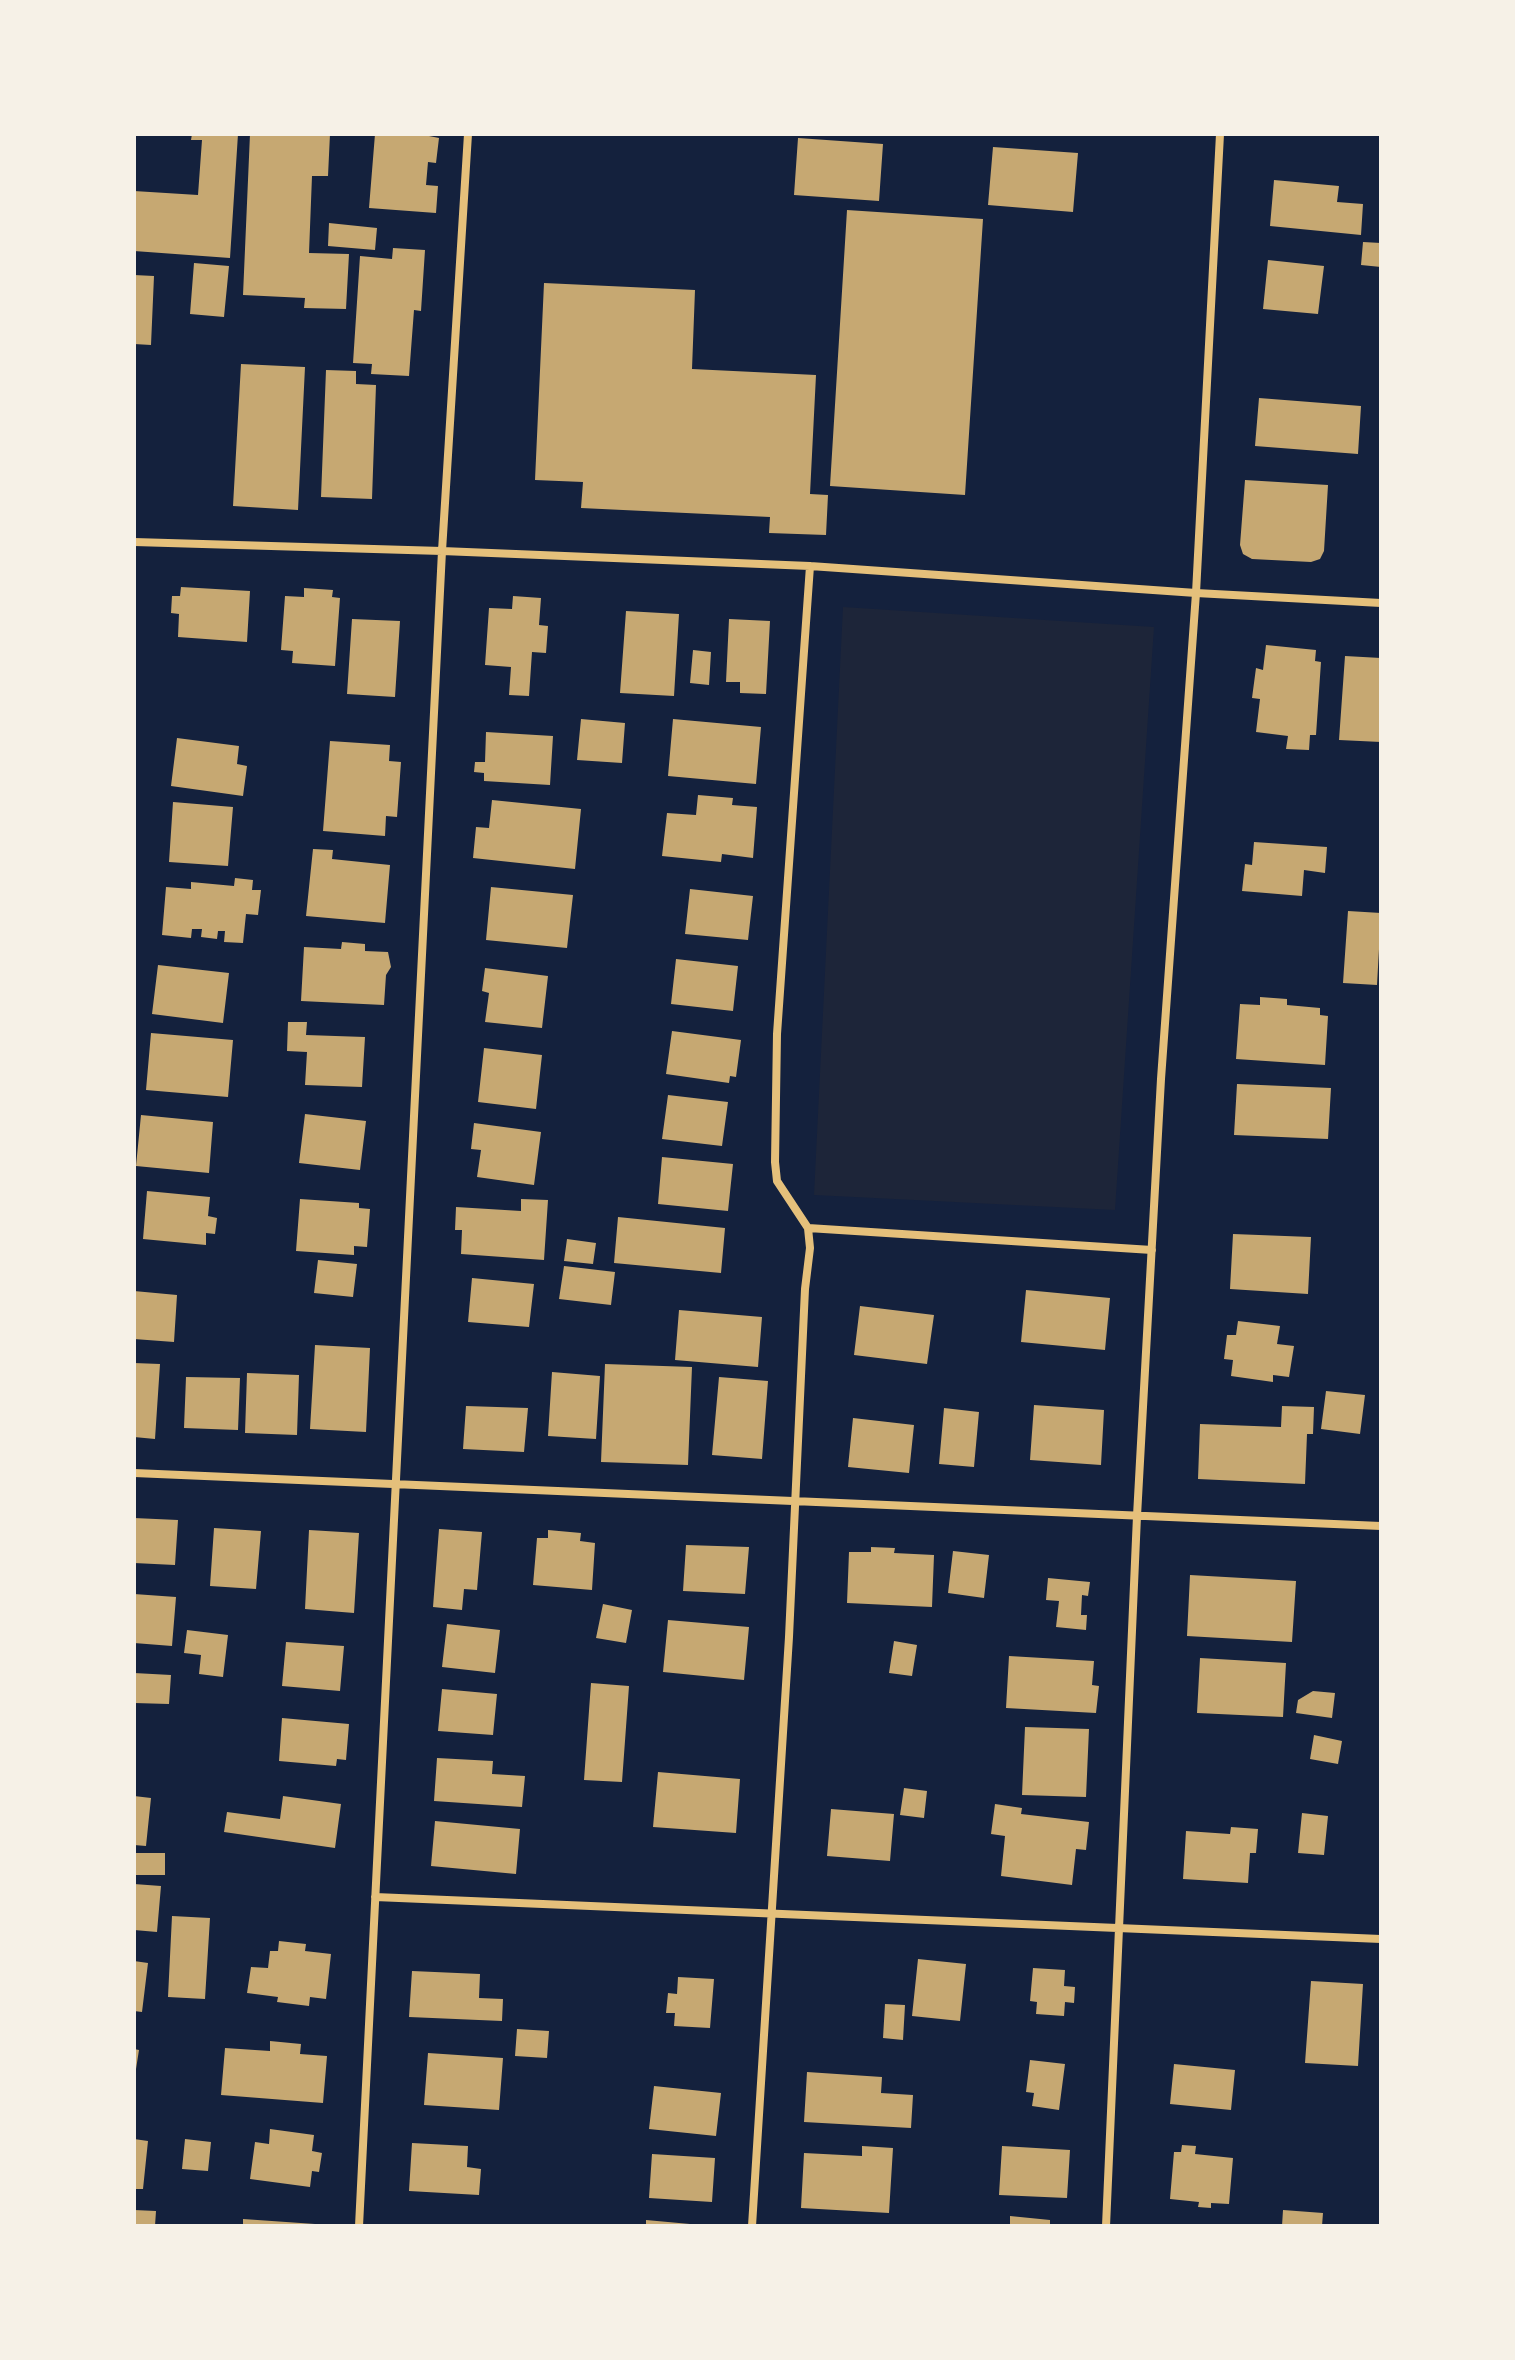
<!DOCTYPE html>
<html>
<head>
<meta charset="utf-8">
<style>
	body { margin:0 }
	#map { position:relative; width:1515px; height:2360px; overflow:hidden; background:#14213d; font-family:"Archivo Narrow",sans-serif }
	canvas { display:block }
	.frame { position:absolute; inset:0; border:136px solid #f6f1e7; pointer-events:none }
</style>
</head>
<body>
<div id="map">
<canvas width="1515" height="2360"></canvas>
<div class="frame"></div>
</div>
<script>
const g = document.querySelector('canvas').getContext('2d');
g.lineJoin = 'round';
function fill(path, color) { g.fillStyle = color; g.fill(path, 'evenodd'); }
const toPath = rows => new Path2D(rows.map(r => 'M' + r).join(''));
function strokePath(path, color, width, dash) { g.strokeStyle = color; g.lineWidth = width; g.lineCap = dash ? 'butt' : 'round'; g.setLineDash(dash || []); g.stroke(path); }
fill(toPath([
	[843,607,1154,627,1115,1210,814,1195]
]), '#1d2539');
fill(toPath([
	[192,134,238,134,230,258,134,251,134,191,198,195,202,140,191,140],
	[250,134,330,134,328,176,312,176,309,253,349,254,346,309,304,308,305,298,243,295],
	[375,134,429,134,429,136,439,138,436,163,428,162,426,185,438,186,436,213,369,208],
	[798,138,883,144,879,201,794,195],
	[993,147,1078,153,1073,212,988,205],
	[1274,180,1339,186,1337,202,1363,204,1361,235,1270,226],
	[847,210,983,219,965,495,830,486],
	[329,223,377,228,375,250,328,246],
	[1363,242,1381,243,1381,267,1361,265],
	[393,248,425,250,421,311,414,310,409,376,371,374,372,364,353,363,360,256,392,259],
	[1268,260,1324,266,1318,314,1263,309],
	[194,263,229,266,224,317,190,314],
	[134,275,154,276,151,345,134,344],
	[544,283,695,290,692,369,816,375,810,494,828,495,826,535,769,533,770,517,581,508,583,482,535,480],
	[241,364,305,367,298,510,233,506],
	[326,370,356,371,356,384,376,385,372,499,321,497],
	[1259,398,1361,406,1358,454,1255,446],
	[1245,480,1328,485,1324,551,1320,559,1311,562,1252,559,1243,554,1240,545],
	[181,587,250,591,247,642,178,637,179,614,171,613,172,596,180,596],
	[304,588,333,590,332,597,340,598,335,666,292,663,293,651,281,650,285,596,304,597],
	[513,596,541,598,539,625,548,626,546,653,532,652,529,696,509,695,511,667,485,665,489,608,512,609],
	[626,611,679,614,674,696,620,693],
	[352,619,400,621,395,697,347,694],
	[729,619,770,621,766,694,740,693,740,682,726,682],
	[1266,645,1316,650,1315,661,1321,662,1316,735,1310,735,1309,750,1286,749,1288,736,1256,732,1260,699,1252,698,1256,668,1263,670],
	[693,650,711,652,709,685,690,683],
	[1345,656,1381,658,1381,742,1339,740],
	[581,719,625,723,622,763,577,760],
	[673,719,761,727,756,784,668,776],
	[486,732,553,736,550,785,484,781,484,773,474,772,475,762,485,762],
	[177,738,239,746,237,764,247,766,243,796,171,786],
	[330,741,390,745,389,761,401,762,397,817,386,816,385,836,323,831],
	[698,795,733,798,732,805,757,807,753,858,722,854,721,862,662,856,667,813,696,815],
	[492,800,581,809,575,869,473,858,476,827,489,828],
	[173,802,233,807,228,866,169,862],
	[1254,842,1327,847,1325,873,1304,870,1302,896,1242,891,1245,864,1252,865],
	[313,849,333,850,332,859,390,865,385,923,306,916],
	[235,878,253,880,252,890,261,890,258,915,246,914,243,943,224,942,225,931,218,931,217,939,201,937,202,929,192,929,191,938,162,935,166,887,191,889,191,882,234,886],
	[491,887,573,895,567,948,486,940],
	[690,889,753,896,748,940,685,934],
	[1348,911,1381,913,1377,985,1343,983],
	[342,942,365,944,365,951,388,952,391,967,386,975,384,1005,301,1001,304,947,341,949],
	[676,959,738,966,733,1011,671,1004],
	[158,965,229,973,223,1023,152,1014],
	[485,968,548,976,542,1028,485,1022,489,993,482,991],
	[1260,997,1287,999,1287,1005,1320,1008,1320,1015,1328,1016,1325,1065,1236,1059,1240,1004,1260,1005],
	[288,1022,307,1022,306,1035,365,1037,362,1087,305,1085,307,1052,287,1051],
	[672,1031,741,1040,736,1077,730,1076,729,1083,666,1074],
	[151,1033,233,1040,228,1097,146,1090],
	[484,1048,542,1055,536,1109,478,1102],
	[1237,1084,1331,1088,1328,1139,1234,1135],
	[668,1095,728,1102,722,1146,662,1139],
	[305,1114,366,1121,360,1170,299,1163],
	[141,1115,213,1122,209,1173,136,1166],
	[474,1123,541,1132,534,1185,477,1177,481,1150,471,1149],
	[662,1157,733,1164,728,1211,658,1204],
	[147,1191,210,1197,208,1216,217,1218,215,1234,206,1233,206,1245,143,1239],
	[300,1199,359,1203,359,1208,370,1209,367,1247,354,1246,354,1255,296,1251],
	[521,1199,548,1200,544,1260,461,1254,462,1230,455,1230,456,1207,521,1211],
	[618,1217,725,1228,721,1273,614,1263],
	[1233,1234,1311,1237,1308,1294,1230,1289],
	[567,1239,596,1243,593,1264,564,1261],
	[318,1260,357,1264,353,1297,314,1293],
	[564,1266,615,1272,611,1305,559,1299],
	[472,1278,534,1284,529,1327,468,1322],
	[1026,1290,1110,1298,1105,1350,1021,1342],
	[134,1291,177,1295,174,1342,134,1339],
	[860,1306,934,1315,927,1364,854,1355],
	[679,1310,762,1317,758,1367,675,1360],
	[1238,1321,1280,1326,1277,1344,1294,1346,1289,1377,1273,1375,1273,1382,1231,1376,1233,1360,1224,1359,1227,1335,1236,1335],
	[315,1345,370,1348,366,1432,310,1429],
	[134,1363,160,1364,155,1439,134,1437],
	[605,1364,692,1367,688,1465,601,1462],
	[552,1372,600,1376,596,1439,548,1436],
	[247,1373,299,1375,297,1435,245,1433],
	[186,1377,240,1378,238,1430,184,1428],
	[719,1377,768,1381,762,1459,712,1455],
	[1326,1391,1365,1395,1360,1434,1321,1429],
	[1034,1405,1104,1410,1101,1465,1030,1460],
	[466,1406,528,1408,524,1452,463,1449],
	[1282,1406,1314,1407,1313,1434,1307,1434,1305,1484,1198,1479,1200,1424,1281,1427],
	[944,1408,979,1412,974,1467,939,1464],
	[853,1418,914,1425,909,1473,848,1467],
	[134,1518,178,1520,175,1565,134,1563],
	[214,1528,261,1531,256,1589,210,1586],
	[439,1529,482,1532,477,1590,464,1589,462,1610,433,1607],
	[309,1530,359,1533,354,1613,305,1609],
	[548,1530,581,1533,580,1541,595,1543,592,1590,533,1585,537,1538,548,1538],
	[686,1545,749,1547,745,1594,683,1591],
	[871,1547,895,1548,894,1553,934,1555,932,1607,847,1603,849,1552,871,1552],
	[953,1551,989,1555,984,1598,948,1593],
	[1190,1575,1296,1581,1292,1642,1187,1636],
	[1048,1578,1090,1582,1088,1596,1082,1595,1081,1615,1087,1615,1086,1630,1056,1627,1059,1601,1046,1600],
	[134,1594,176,1597,172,1646,134,1643],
	[603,1604,632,1610,626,1643,596,1638],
	[668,1620,749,1627,744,1680,663,1672],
	[447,1624,500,1630,495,1673,442,1667],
	[187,1630,228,1635,223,1677,199,1674,201,1655,184,1653],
	[894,1641,917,1645,912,1676,889,1673],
	[286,1642,344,1646,340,1691,282,1686],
	[1009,1656,1094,1661,1092,1685,1099,1686,1096,1713,1006,1708],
	[1200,1658,1286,1663,1283,1717,1197,1713],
	[134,1673,171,1675,169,1704,134,1703],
	[591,1683,629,1686,622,1782,584,1780],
	[442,1689,497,1694,493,1735,438,1731],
	[1313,1691,1335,1693,1332,1718,1296,1713,1298,1700],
	[282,1718,349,1724,346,1760,337,1759,336,1766,279,1761],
	[1025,1727,1089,1729,1086,1797,1022,1795],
	[1314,1735,1342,1741,1338,1764,1310,1759],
	[437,1758,493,1761,492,1774,525,1776,522,1807,434,1801],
	[658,1772,740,1779,736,1833,653,1827],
	[904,1788,927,1791,924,1818,900,1815],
	[134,1796,151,1798,146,1846,134,1845],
	[283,1796,341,1804,335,1848,224,1832,227,1812,280,1819],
	[995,1804,1022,1808,1021,1814,1089,1822,1086,1850,1076,1849,1072,1885,1001,1876,1005,1836,991,1834],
	[831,1809,894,1814,890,1861,827,1856],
	[1302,1813,1328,1816,1324,1855,1298,1853],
	[435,1821,520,1829,516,1874,431,1866],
	[1231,1827,1258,1829,1256,1853,1250,1853,1248,1883,1183,1879,1186,1831,1230,1834],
	[134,1853,165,1853,165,1875,134,1875],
	[134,1884,161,1886,157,1932,134,1930],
	[172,1916,210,1918,205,1999,168,1997],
	[279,1941,306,1944,305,1951,331,1954,326,1999,310,1997,309,2006,277,2002,278,1997,247,1993,251,1967,268,1968,270,1951,278,1951],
	[918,1959,966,1964,960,2021,912,2016],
	[134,1961,148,1963,142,2012,134,2011],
	[1033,1968,1065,1970,1064,1986,1075,1987,1074,2003,1065,2002,1064,2016,1036,2014,1037,2002,1030,2001],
	[412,1971,480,1974,479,1998,503,1999,502,2021,409,2017],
	[678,1977,714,1979,710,2028,674,2026,675,2013,666,2013,668,1993,677,1994],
	[1311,1981,1363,1984,1358,2066,1305,2063],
	[885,2004,905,2005,903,2040,883,2038],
	[517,2029,549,2031,547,2058,515,2056],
	[270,2041,301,2044,300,2054,327,2056,323,2103,221,2095,225,2048,270,2051],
	[134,2049,139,2050,136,2069,134,2069],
	[428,2053,503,2058,499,2110,424,2105],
	[1030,2060,1065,2064,1059,2110,1032,2106,1034,2093,1026,2092],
	[1174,2064,1235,2070,1231,2110,1170,2104],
	[807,2072,882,2077,881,2093,913,2095,911,2128,804,2122],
	[654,2086,721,2093,716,2136,649,2129],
	[270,2129,314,2135,312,2151,322,2153,319,2172,312,2171,310,2187,250,2179,255,2142,269,2144],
	[134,2139,148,2141,143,2189,134,2189],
	[185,2139,211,2142,208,2171,182,2169],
	[412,2143,468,2146,467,2167,481,2169,479,2195,409,2191],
	[1182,2145,1196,2146,1195,2154,1233,2158,1229,2204,1211,2203,1211,2208,1198,2207,1199,2202,1170,2199,1174,2152,1181,2152],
	[862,2146,893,2148,889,2213,801,2208,804,2153,862,2156],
	[1002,2146,1070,2150,1067,2198,999,2195],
	[652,2154,715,2158,712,2202,649,2198],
	[134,2210,156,2211,155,2226,134,2226],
	[1283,2210,1323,2213,1322,2226,1282,2226],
	[1010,2216,1050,2220,1050,2226,1010,2226],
	[243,2219,315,2224,315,2226,243,2226],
	[646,2220,690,2224,689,2226,646,2226]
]), '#c6a872');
strokePath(toPath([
	[134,542,442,551,810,566,1196,593,1381,603],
	[808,1228,1152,1250],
	[134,1473,1381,1526],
	[375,1897,1381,1939],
	[359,2226,442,551,468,134],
	[752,2226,789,1637,805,1289,810,1248,808,1228,777,1181,775,1162,777,1034,810,566],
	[1106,2226,1137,1516,1161,1079,1196,593,1220,134]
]), '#e5c07b', 8);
</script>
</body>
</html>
